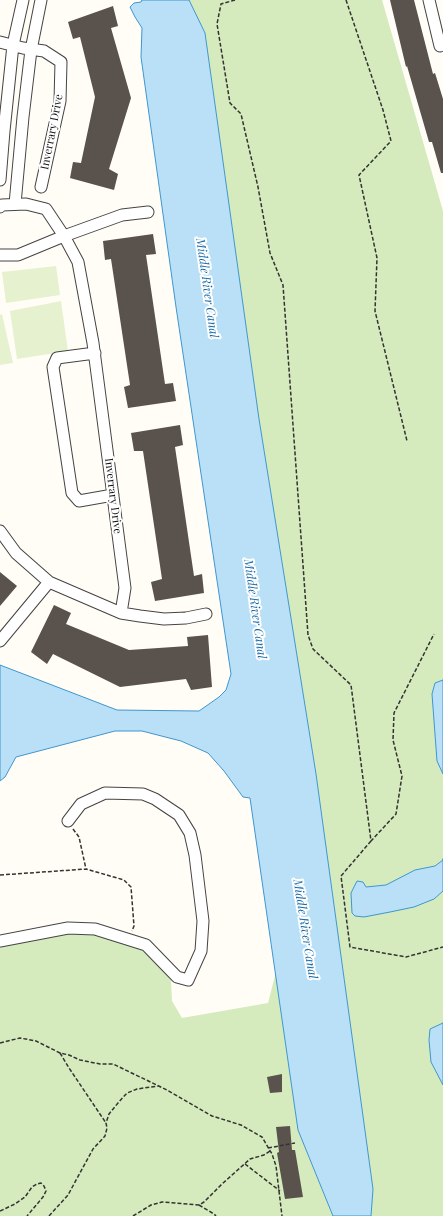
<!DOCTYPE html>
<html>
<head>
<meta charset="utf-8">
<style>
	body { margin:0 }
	canvas { display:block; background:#fffdf5 }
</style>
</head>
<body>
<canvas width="443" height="1216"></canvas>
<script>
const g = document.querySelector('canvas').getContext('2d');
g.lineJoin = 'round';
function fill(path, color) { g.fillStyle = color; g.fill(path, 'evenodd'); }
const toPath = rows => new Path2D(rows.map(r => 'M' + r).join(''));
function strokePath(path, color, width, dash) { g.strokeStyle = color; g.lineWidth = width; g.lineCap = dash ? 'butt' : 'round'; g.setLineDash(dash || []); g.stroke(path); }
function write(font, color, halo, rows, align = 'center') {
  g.font = font + ' "Playfair Display",serif'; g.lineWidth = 4; g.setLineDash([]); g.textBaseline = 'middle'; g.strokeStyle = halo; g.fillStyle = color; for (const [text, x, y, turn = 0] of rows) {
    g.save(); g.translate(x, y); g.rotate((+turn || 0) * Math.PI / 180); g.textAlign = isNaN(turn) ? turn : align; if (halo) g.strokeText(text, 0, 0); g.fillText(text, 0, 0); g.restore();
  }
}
fill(toPath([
	[189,0,382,0,443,211,443,1216,371,1216,373,1189,316,774,259,419,205,33],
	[68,928,146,945,171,981,172,1001,182,1018,268,1003,276,972,298,1130,333,1216,0,1216,0,941]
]), '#d5ebbd');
fill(toPath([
	[56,266,60,295,6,303,2,272],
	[61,301,68,351,17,359,10,311],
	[2,314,13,363,0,365,0,315]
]), '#e6f2cf');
const water = toPath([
	[142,0,189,0,205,33,259,419,316,774,373,1189,371,1216,333,1216,298,1130,250,798,243,797,224,771,208,753,181,741,142,731,115,731,16,757,5,777,0,781,0,665,117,710,199,711,219,697,226,690,231,674,176,307,141,57,142,28,135,17,130,7,134,3,141,2,142,0],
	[443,680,443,774,437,761,432,694,435,683,443,680],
	[443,859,443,891,434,899,414,907,390,912,364,917,355,916,352,913,351,893,357,881,363,882,366,887,386,885,415,870,435,866,443,860,443,859],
	[443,1023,443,1085,431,1062,429,1040,430,1029,443,1023]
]);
fill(water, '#b9e0f7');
strokePath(water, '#3f96cf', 1);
fill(toPath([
	[390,0,414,0,433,74,435,73,443,99,443,173,441,173,432,142,429,142,407,66,406,67],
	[113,6,118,26,111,28,131,98,109,169,118,174,114,190,70,178,73,162,81,163,95,97,80,37,73,39,68,22],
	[153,234,156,254,146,255,165,384,173,383,176,401,128,408,124,387,130,385,111,259,105,260,103,241],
	[180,425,183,445,175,447,194,576,202,574,204,593,155,601,151,582,162,579,143,451,134,451,131,433],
	[0,572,17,586,0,606],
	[54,605,71,613,66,624,129,650,188,646,187,637,208,635,212,687,191,690,186,679,120,687,53,654,47,664,31,652],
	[282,1074,282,1092,270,1093,267,1077],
	[290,1126,292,1150,295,1150,303,1197,285,1199,277,1153,279,1152,276,1127]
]), '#5a524d');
const minor = toPath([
	[429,0,440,46],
	[0,42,23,48,44,51,61,62,60,101,41,187],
	[0,180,4,131,13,45,23,0],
	[15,204,23,117,31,50,41,0],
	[0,207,2,205,26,204,46,209,64,236,78,262,93,343,125,588,121,613,49,582,16,553,0,531],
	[0,255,18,255,64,236,122,215,148,212],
	[95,353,57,358,53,367,72,493,79,501,113,495],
	[121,613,140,616,164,619,186,618,206,614],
	[0,641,49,582],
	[0,941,68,928,95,929,146,945,177,977,188,980,201,951,203,921,195,855,190,833,179,815,155,799,143,794,105,793,81,804,68,821]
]);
strokePath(minor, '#444', 13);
strokePath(toPath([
	[235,0,221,4,217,24,230,103,241,114,258,187,270,253,283,285,308,635,313,649,351,685,371,841,396,814,402,776,393,740,394,713,434,634],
	[346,0,383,110,391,141,359,175,377,258,375,311,407,441],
	[73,829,79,837,86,869],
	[371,841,341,876,350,947,406,957,443,947],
	[0,875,86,869,124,880,131,887,134,926,132,931],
	[0,1043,20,1038,36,1041,60,1053,69,1055,80,1060,100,1064,113,1064,167,1090,212,1116,241,1125,262,1137,272,1154,276,1166,282,1216],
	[60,1053,69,1068,106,1123],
	[268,1148,295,1143],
	[245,1164,280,1191],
	[199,1205,214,1214,216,1216],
	[0,1211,15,1204,25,1197,32,1187,37,1184,41,1183,44,1186,46,1191,43,1197,27,1216],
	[49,1216,68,1195,93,1149,105,1136,107,1128,106,1123,109,1114,118,1103,127,1093,137,1089,158,1086],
	[133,1216,151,1205,162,1202,199,1205,204,1202,222,1184,250,1159,264,1155,270,1151]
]), '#333', 1.5, [4, 2]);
strokePath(minor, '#fff', 11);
write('11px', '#111', '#fff', [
	["Inverrary Drive",52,132,-79],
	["Inverrary Drive",113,496,83]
]);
write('italic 12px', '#1768a6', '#fff', [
	["Middle River Canal",207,288,82],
	["Middle River Canal",255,609,82],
	["Middle River Canal",305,929,81]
]);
</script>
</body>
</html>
